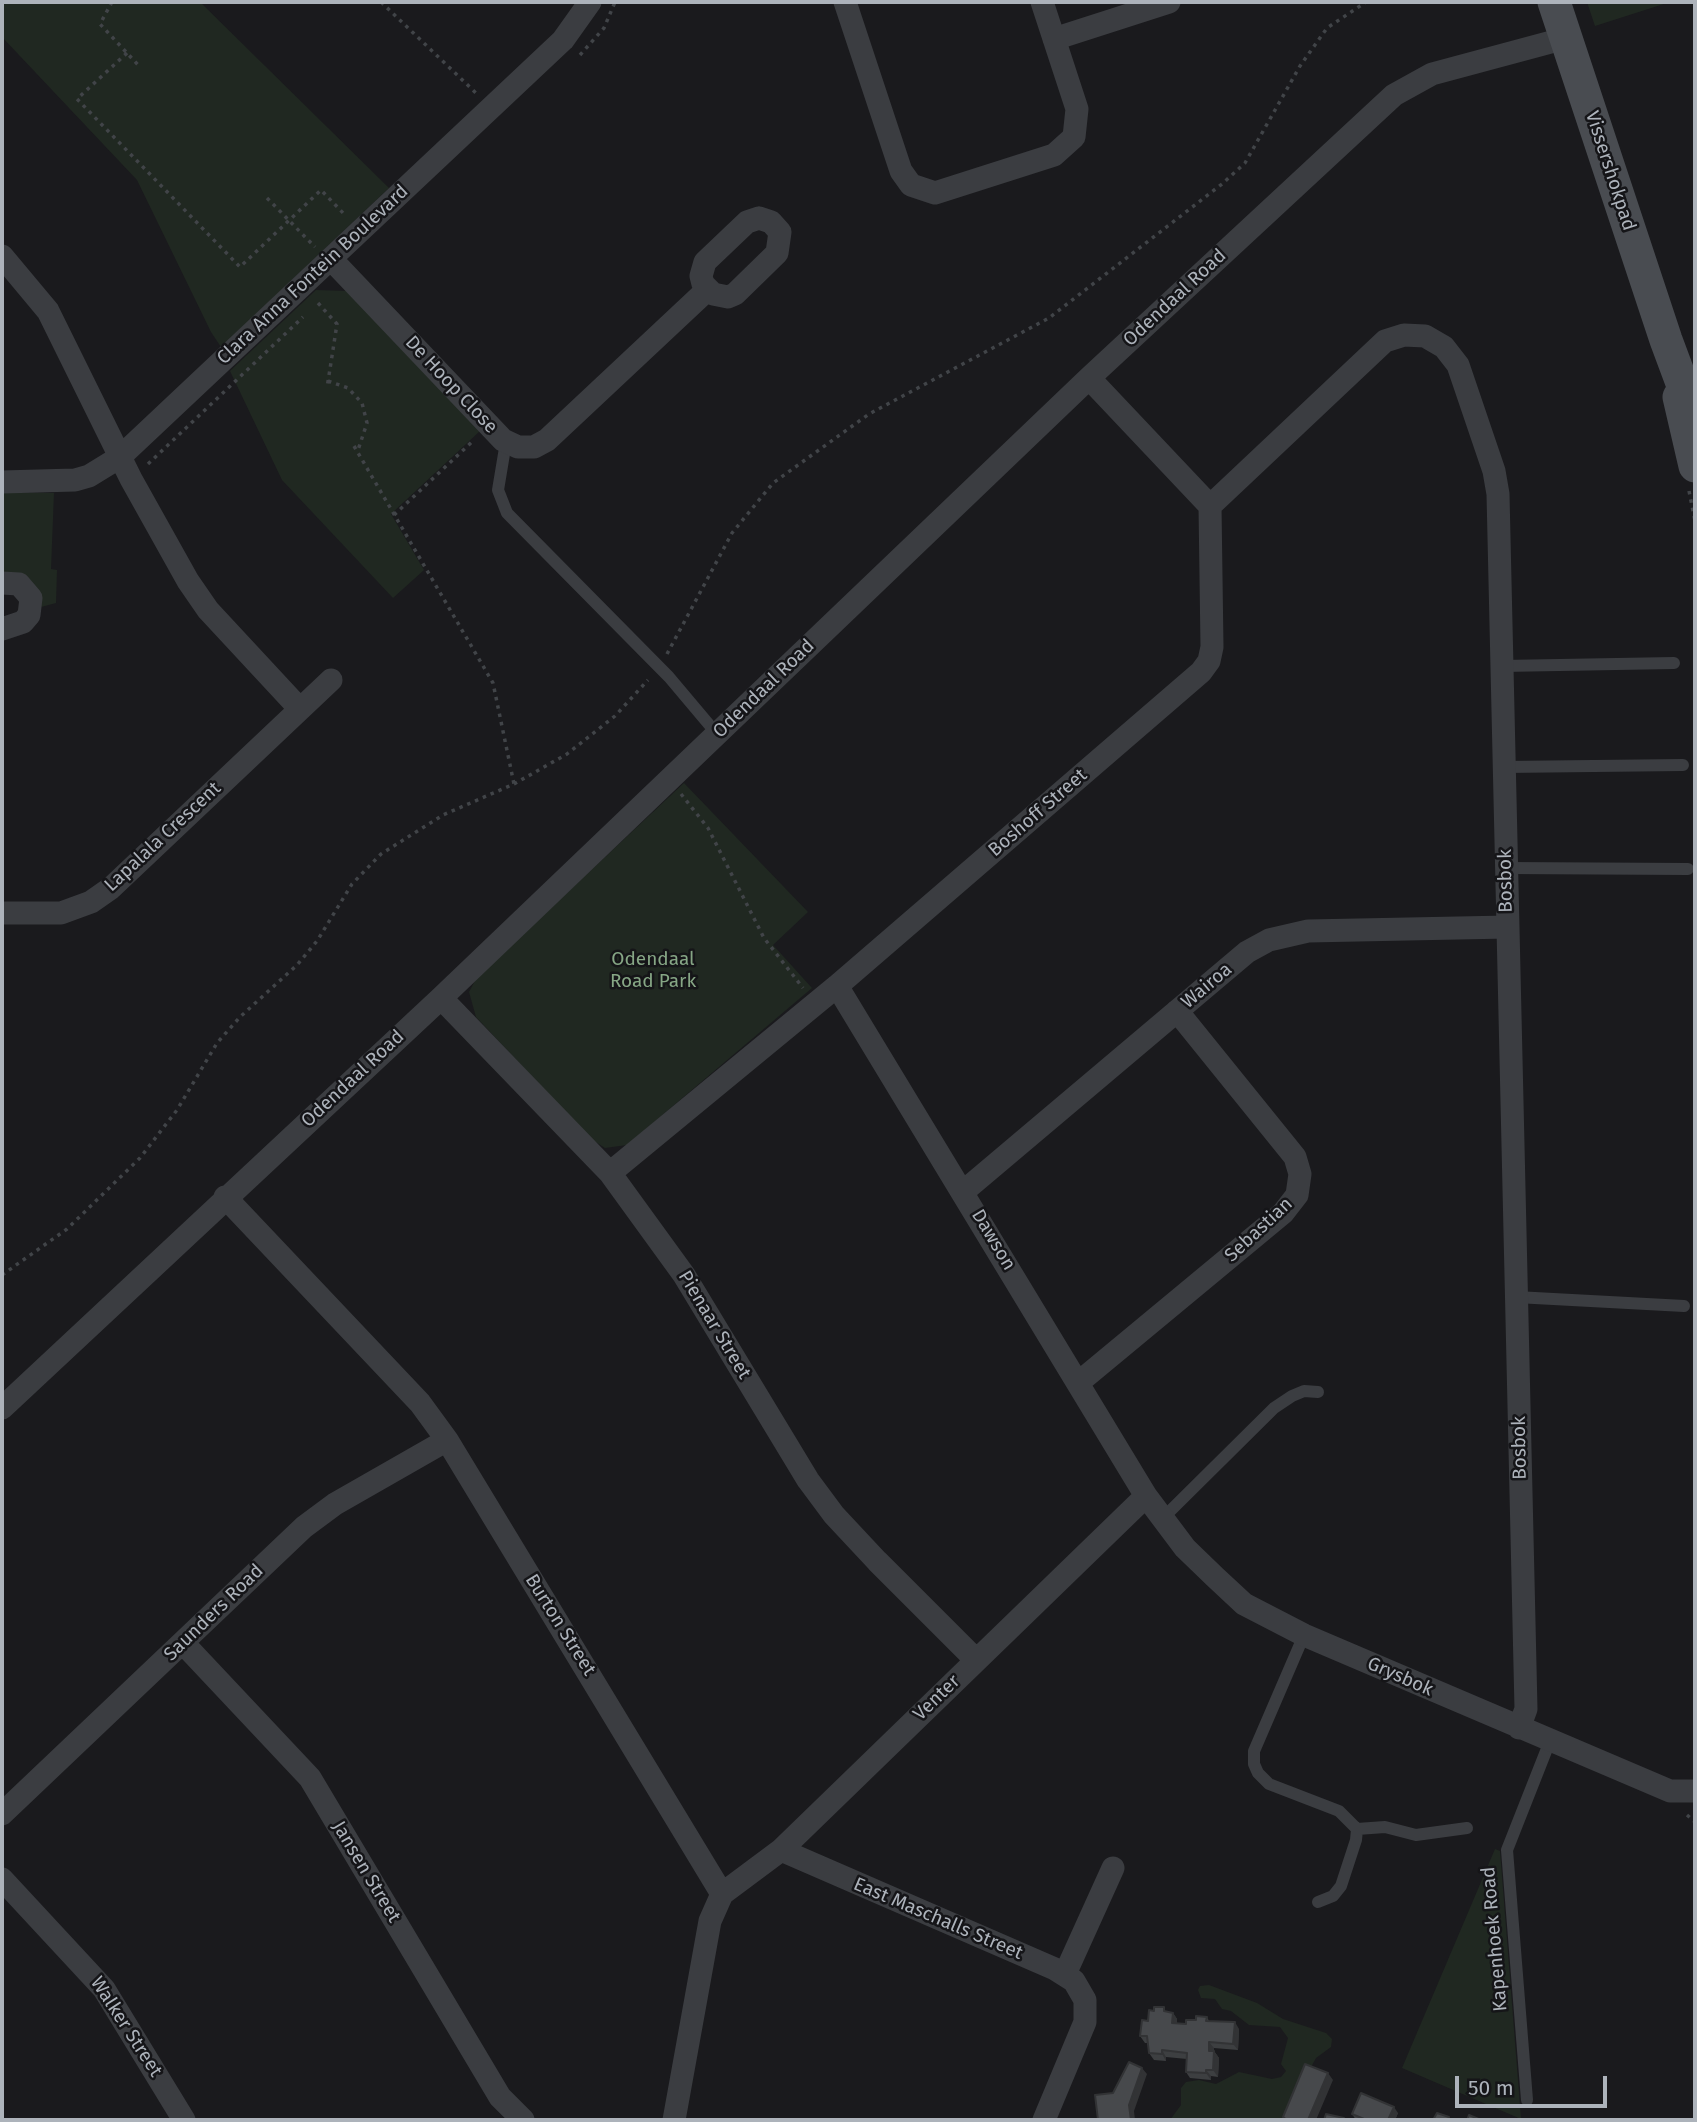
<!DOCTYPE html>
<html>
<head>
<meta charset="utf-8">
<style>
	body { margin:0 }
	#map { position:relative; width:1697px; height:2122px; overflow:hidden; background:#1a1a1d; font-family:"Fira Sans",sans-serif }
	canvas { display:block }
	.frame { position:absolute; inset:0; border:4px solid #adb3bb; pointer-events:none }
	.scale { position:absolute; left:1455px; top:2076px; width:152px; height:32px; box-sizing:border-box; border:4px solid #adb3bb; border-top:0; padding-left:9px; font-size:21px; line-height:24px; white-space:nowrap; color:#adb3bb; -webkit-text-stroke:5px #151518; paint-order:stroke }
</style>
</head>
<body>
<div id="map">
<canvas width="1697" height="2122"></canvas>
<div class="frame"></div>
<div class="scale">50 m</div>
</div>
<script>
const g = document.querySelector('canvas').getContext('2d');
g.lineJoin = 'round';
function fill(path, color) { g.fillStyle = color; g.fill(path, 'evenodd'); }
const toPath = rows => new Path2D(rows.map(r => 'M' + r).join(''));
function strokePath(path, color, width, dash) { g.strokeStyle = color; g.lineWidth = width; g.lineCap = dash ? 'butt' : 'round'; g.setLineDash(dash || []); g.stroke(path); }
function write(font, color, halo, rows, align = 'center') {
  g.font = font + ' "Fira Sans",sans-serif'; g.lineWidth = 5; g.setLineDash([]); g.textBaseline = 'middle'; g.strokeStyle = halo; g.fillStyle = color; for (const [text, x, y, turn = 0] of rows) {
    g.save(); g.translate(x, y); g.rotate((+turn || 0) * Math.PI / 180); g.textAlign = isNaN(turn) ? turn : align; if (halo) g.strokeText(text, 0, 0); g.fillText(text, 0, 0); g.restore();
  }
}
fill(toPath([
	[2,2,200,2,389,188,221,347,211,332,137,180,2,37],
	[1587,2,1670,2,1595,26],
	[316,290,348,291,480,431,391,514,424,570,393,598,282,480,230,371],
	[2,492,54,493,51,569,57,570,56,603,41,607,2,574],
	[684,783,808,912,773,945,812,988,627,1145,605,1148,591,1139,476,1017,469,992,477,977],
	[1495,1849,1500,1851,1521,2119,1402,2068],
	[1209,1985,1257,2003,1283,2019,1326,2033,1332,2039,1331,2047,1316,2058,1298,2091,1291,2120,1170,2120,1181,2105,1181,2088,1186,2082,1199,2080,1216,2084,1239,2072,1272,2079,1281,2077,1286,2071,1281,2064,1288,2038,1280,2027,1249,2025,1231,2011,1222,2009,1215,1999,1201,1998,1198,1990,1200,1986]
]), '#202821');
strokePath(toPath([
	[112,2,100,24,140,67],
	[381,2,477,94],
	[127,53,77,99,240,267,321,190,346,216],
	[580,55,604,28,615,2],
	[267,198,315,247],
	[318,303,337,324,327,388],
	[328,381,348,388,362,403,367,423,358,450],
	[354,446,493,683,514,784],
	[148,464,303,317],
	[1689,491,1695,521],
	[394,515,474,440],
	[667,654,732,533,773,483,869,414,1049,318,1222,184,1245,163,1300,66,1327,28,1366,2],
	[681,794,708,828,764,938,803,988],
	[2,1275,67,1229,140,1158,177,1110,217,1043,240,1017,297,965,317,941,352,884,381,854,443,815,514,784,567,754,615,716,648,680],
	[1687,1815,1695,1822]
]), '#414448', 3.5, [3.5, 5]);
strokePath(toPath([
	[506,442,498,490,507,513,669,677,717,734],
	[1502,666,1674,663],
	[1504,767,1683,765],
	[1506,868,1688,869],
	[1516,1297,1684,1306],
	[1163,1518,1274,1408,1292,1396,1304,1391,1318,1392],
	[1304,1635,1254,1751,1254,1764,1258,1773,1269,1784,1339,1811,1357,1829,1356,1840,1341,1886,1333,1896,1318,1902],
	[1357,1829,1385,1827,1416,1835,1467,1828],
	[1527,2100,1507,1850,1550,1741]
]), '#3b3d41', 12);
strokePath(toPath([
	[845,2,901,171,911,185,935,193,1054,155,1074,137,1077,109,1042,2],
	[1054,39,1169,2],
	[759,218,771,222,780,232,777,253,735,294,728,297,713,294,703,284,701,276,705,262,747,222,759,218],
	[2,256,48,311,131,479,188,581,208,610,299,708],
	[331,259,503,440,518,447,534,447,547,440,707,290],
	[2,482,75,480,89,476,120,457,563,40,590,2],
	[1210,506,1385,341,1404,335,1425,336,1444,347,1458,365,1494,471,1498,494,1526,1709,1519,1728],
	[2,583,19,584,31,598,29,615,23,622,2,629],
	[2,913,61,913,91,902,111,888,331,680],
	[837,986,1146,1496,1185,1548,1215,1577,1244,1604,1304,1635,1670,1791,1695,1791],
	[441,998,610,1173,684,1275,808,1480,834,1515,877,1561,976,1660],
	[610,1173,837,986,1201,672,1209,661,1212,647,1210,506,1089,378],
	[964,1191,1247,952,1269,940,1308,931,1508,927],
	[225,1197,420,1403,447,1440,722,1894,710,1921,674,2120],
	[1078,1383,1283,1213,1297,1195,1300,1174,1295,1157,1177,1011],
	[2,1408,441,998,1089,378,1394,95,1432,74,1566,38],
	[183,1643,310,1778,500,2097,523,2120],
	[2,1814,304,1527,335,1504,447,1440],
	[781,1850,1055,1969,1074,1981,1085,2000,1085,2022,1044,2120],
	[2,1879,104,1989,184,2120],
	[722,1894,781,1850,1146,1496],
	[1065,1974,1113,1868]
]), '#3b3d41', 23);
strokePath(toPath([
	[1554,2,1666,340,1695,418],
	[1679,397,1695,466]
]), '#494c51', 33);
fill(toPath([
	[1167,2012,1173,2013,1177,2019,1177,2023,1186,2024,1207,2017,1209,2021,1239,2029,1238,2050,1214,2048,1214,2051,1219,2058,1218,2077,1211,2076,1211,2080,1190,2078,1186,2072,1187,2059,1166,2057,1166,2061,1154,2060,1149,2053,1148,2043,1145,2043,1140,2036],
	[1398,2113,1395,2120,1356,2120,1352,2114]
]), '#3d3f41');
fill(toPath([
	[1173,2013,1177,2019,1177,2029,1172,2023],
	[1235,2022,1239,2029,1238,2050,1233,2044],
	[1209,2042,1214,2048,1213,2058,1209,2051],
	[1162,2050,1166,2057,1166,2061,1162,2054],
	[1214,2051,1219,2058,1218,2077,1213,2070],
	[1142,2068,1147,2074,1134,2111,1135,2120,1131,2120,1129,2105],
	[1206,2070,1211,2076,1211,2080,1206,2073],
	[1328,2073,1333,2080,1316,2120,1308,2120],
	[1394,2107,1398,2113,1395,2120,1388,2120]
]), '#323335');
const building = toPath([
	[1154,2007,1164,2007,1164,2011,1173,2013,1172,2023,1186,2024,1186,2020,1196,2020,1196,2016,1207,2017,1206,2021,1235,2022,1233,2044,1209,2042,1209,2051,1214,2051,1213,2070,1206,2070,1206,2073,1186,2072,1187,2053,1162,2050,1162,2054,1149,2053,1147,2036,1140,2036,1142,2020,1148,2021,1149,2010,1154,2011,1154,2007],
	[1129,2062,1142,2068,1129,2105,1131,2120,1098,2120,1095,2095,1113,2093,1129,2062],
	[1305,2064,1328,2073,1308,2120,1287,2120,1283,2117,1305,2064],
	[1361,2093,1394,2107,1388,2120,1363,2120,1364,2119,1352,2114,1361,2093],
	[1437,2113,1449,2117,1448,2120,1433,2120,1437,2113],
	[1326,2114,1344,2118,1343,2120,1324,2120,1326,2114],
	[1469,2115,1481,2120,1467,2120,1469,2115]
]);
fill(building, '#47494c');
strokePath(building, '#323335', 2);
write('19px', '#adb3bb', '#151518', [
	["Vissershokpad",1610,171,72],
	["Clara Anna Fontein Boulevard",313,275,-43],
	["Odendaal Road",1175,298,-43],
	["De Hoop Close",451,385,47],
	["Odendaal Road",764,689,-44],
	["Boshoff Street",1038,813,-41],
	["Lapalala Crescent",163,837,-43],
	["Bosbok",1506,881,-91],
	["Wairoa",1207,986,-40],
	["Odendaal Road",353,1079,-43],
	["Sebastian",1259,1230,-43],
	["Dawson",993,1240,59],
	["Pienaar Street",714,1325,59],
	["Bosbok",1520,1448,-91],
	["Saunders Road",214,1613,-44],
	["Burton Street",560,1625,58],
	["Grysbok",1400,1677,24],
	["Venter",937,1698,-44],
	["Jansen Street",366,1872,59],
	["East Maschalls Street",938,1919,23],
	["Kapenhoek Road",1495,1939,-95],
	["Walker Street",126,2027,57]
]);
write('19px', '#86a685', '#151518', [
	["Odendaal",653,960],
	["Road Park",653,982]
]);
</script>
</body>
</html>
